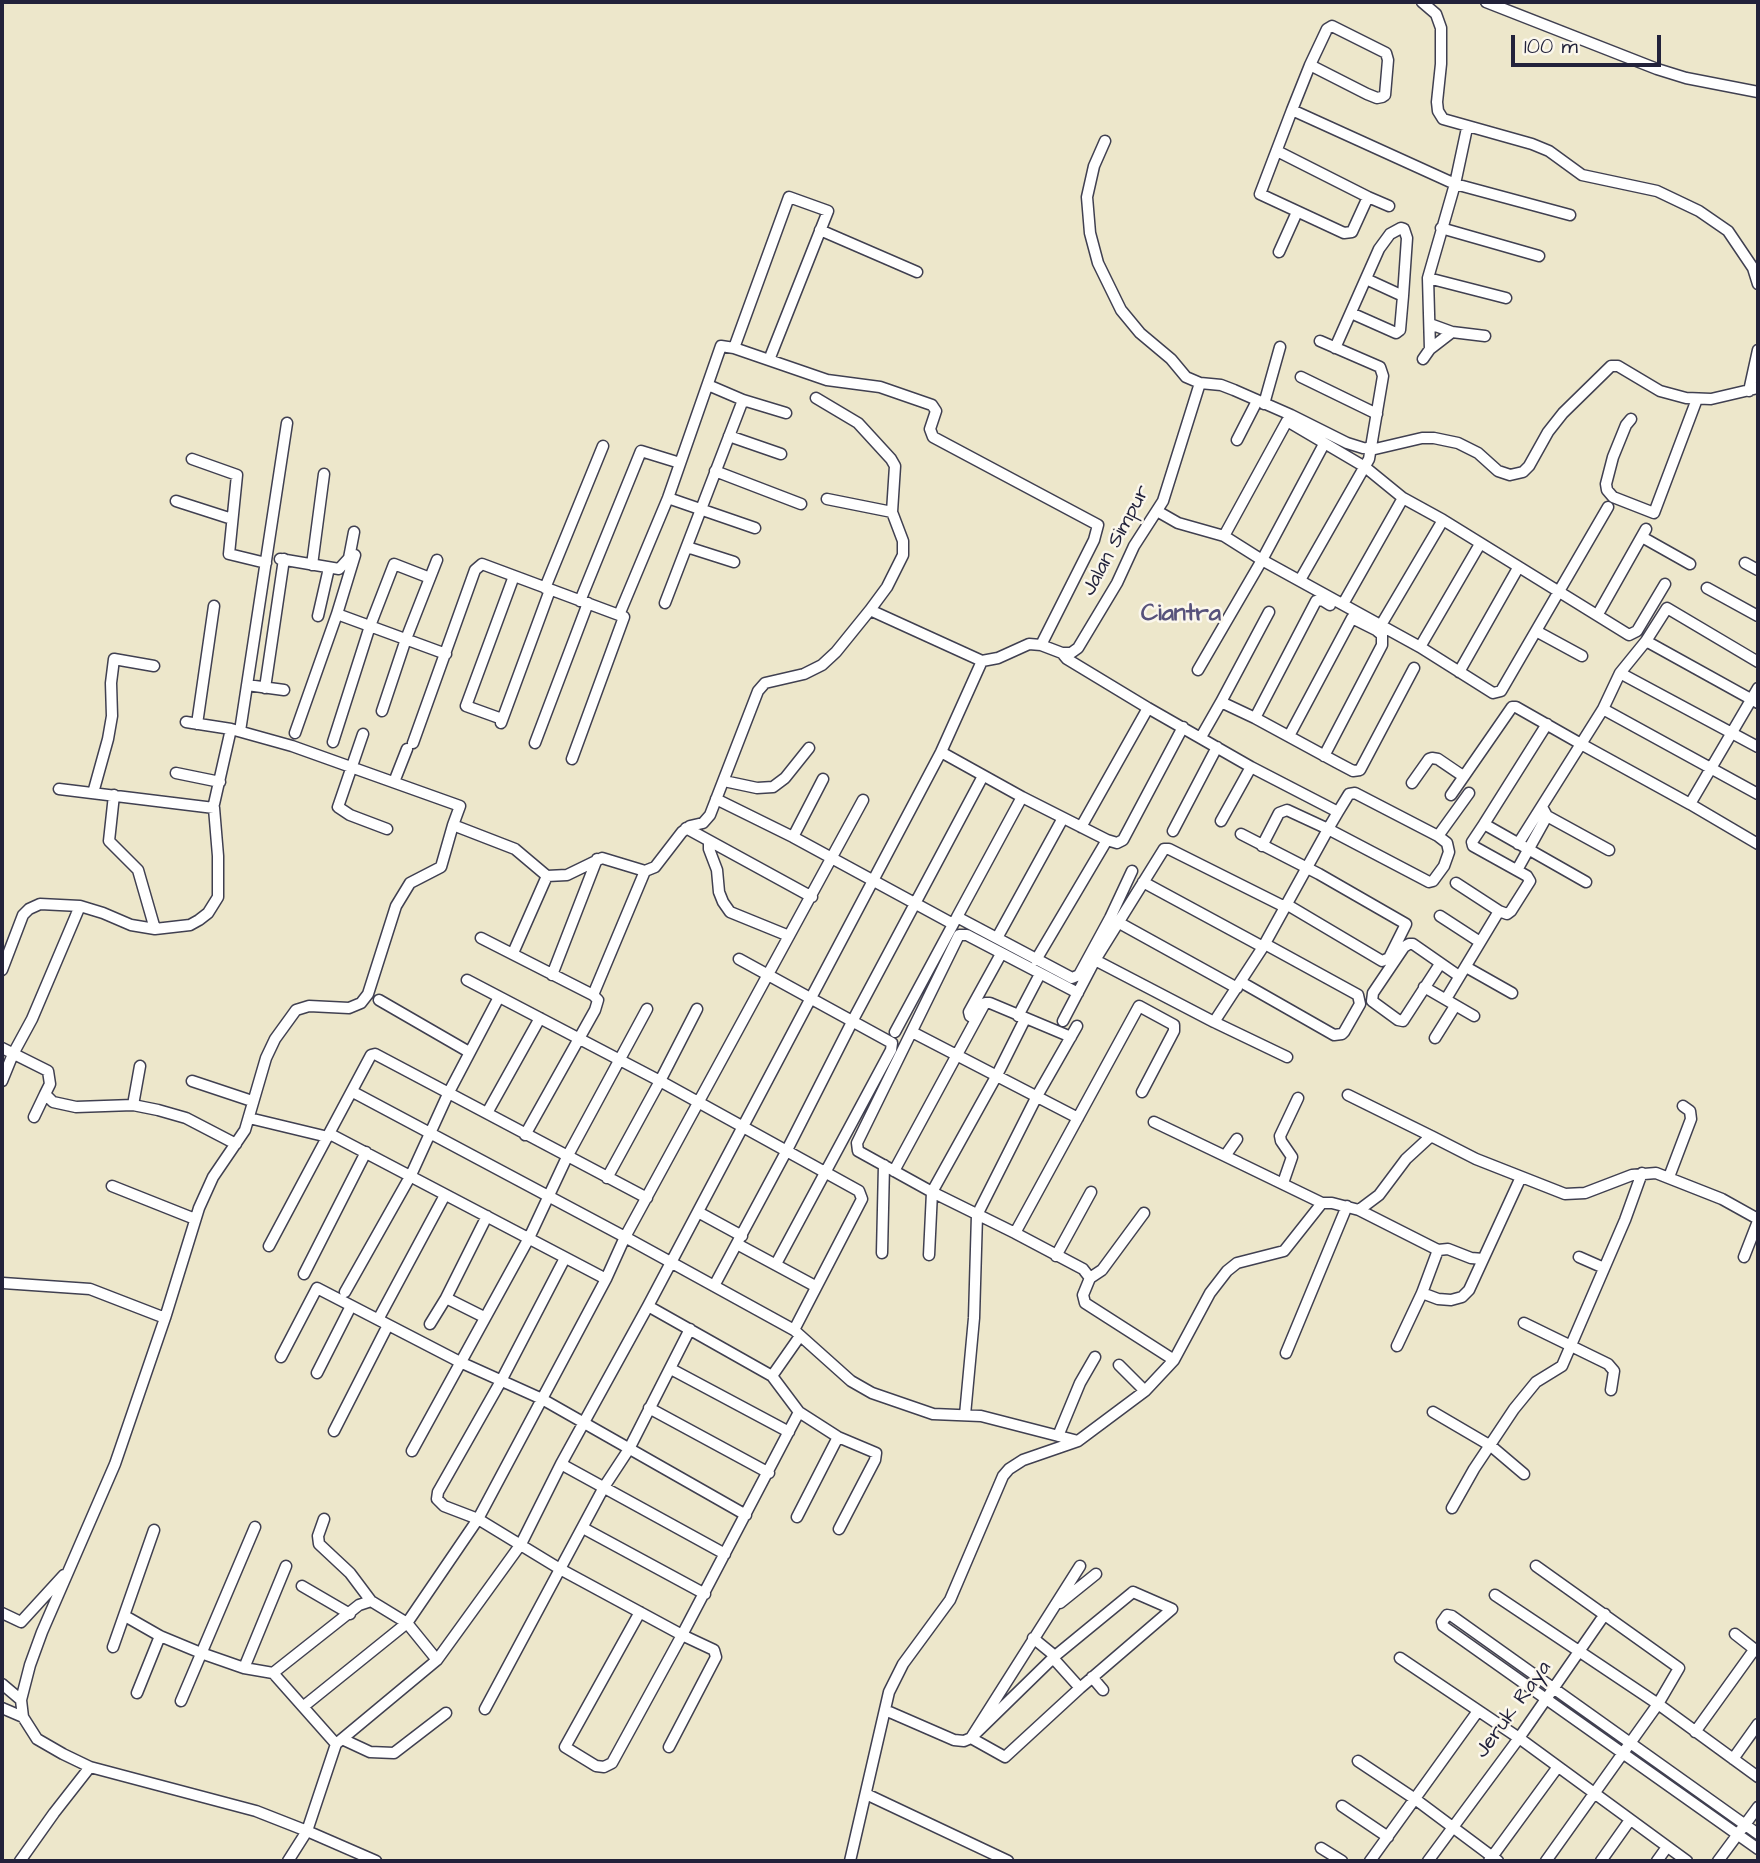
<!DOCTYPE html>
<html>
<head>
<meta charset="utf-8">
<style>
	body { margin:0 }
	#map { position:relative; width:1760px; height:1863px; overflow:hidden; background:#ede7cb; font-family:"Architects Daughter",sans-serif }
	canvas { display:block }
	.frame { position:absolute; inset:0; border:4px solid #22223b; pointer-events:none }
	.scale { position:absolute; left:1511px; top:35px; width:150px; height:32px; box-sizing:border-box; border:4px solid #22223b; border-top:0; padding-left:9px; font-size:21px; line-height:24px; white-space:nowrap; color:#22223b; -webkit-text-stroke:5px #fbf7ec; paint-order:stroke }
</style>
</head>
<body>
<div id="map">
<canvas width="1760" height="1863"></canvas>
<div class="frame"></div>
<div class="scale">100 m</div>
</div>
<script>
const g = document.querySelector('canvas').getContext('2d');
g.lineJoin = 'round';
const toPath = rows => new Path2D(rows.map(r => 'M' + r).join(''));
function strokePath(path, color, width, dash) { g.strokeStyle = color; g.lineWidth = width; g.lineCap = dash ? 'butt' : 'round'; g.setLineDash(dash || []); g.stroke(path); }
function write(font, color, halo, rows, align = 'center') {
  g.font = font + ' "Architects Daughter",sans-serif'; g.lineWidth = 5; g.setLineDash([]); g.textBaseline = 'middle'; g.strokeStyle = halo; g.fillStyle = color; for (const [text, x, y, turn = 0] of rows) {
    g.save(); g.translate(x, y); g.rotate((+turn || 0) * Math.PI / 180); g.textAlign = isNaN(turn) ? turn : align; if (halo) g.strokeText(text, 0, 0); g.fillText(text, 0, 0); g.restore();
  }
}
const minor = toPath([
	[1422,2,1436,14,1441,28,1441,64,1437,102,1438,111,1443,119,1532,144,1549,151,1582,175,1657,191,1699,211,1728,231,1753,268,1758,284],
	[1486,2,1657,69,1686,78,1758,92],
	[1310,65,1327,29,1332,26,1386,53,1388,60,1385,95,1382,97,1377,98,1367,94,1310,65,1292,110,1455,184,1467,128],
	[1105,141,1094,166,1087,197,1090,233,1098,263,1121,310,1140,333,1171,359,1186,377,1200,383],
	[1277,151,1368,197,1352,232,1344,233,1260,194,1292,110],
	[1368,197,1389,206],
	[1441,228,1539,256],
	[820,230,917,272],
	[1279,252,1297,212],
	[1428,278,1506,298],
	[1351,313,1396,333,1400,330,1403,296,1366,279],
	[1430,324,1452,332,1485,336],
	[734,348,789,197,828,211,769,360],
	[1335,348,1379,249,1390,234,1401,228,1404,229,1407,238,1403,296],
	[1430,349,1452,332],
	[1423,359,1430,349,1428,278,1455,184,1570,215],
	[1301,377,1377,414],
	[708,385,743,400,786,413],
	[1749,391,1758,350],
	[816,398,858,423,891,459,895,466,892,512,903,541,903,555,887,587,870,610],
	[1264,404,1280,347],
	[1631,419,1626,425,1613,457,1606,484,1607,490,1613,497,1654,513,1697,399],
	[729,436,781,454],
	[1237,440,1257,401],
	[192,459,237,475,229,554,266,563],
	[715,471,801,504],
	[668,498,755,528],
	[1403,498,1443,520,1629,635,1637,631,1665,584],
	[827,499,892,512],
	[176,501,232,519],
	[1157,511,1178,523,1224,536],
	[1642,537,1690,564],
	[687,547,734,562],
	[355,555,337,614,446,654],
	[280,559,339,569,349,558,354,532],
	[1745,563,1758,570],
	[312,565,324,474],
	[1300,580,1369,459,1383,376,1380,367,1320,341],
	[545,588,603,446],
	[1707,588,1758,616],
	[580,601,641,451,680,463],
	[665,603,743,400],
	[1343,604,1403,498,1365,467,1287,421,1224,536,1262,560,1420,647,1493,693,1501,691,1608,507],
	[1598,614,1646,529],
	[318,616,329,568],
	[1381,625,1443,520],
	[1536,631,1582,656],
	[1646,641,1758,703],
	[1420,647,1480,544],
	[1062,653,1067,659,1148,708,1251,767,1338,812],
	[982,661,998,658,1029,644,1041,645,1062,653,1071,653,1078,648,1117,583,1134,546,1163,501,1200,383,1221,385,1234,390,1291,415,1347,443,1363,448,1375,449,1422,438,1434,438,1458,443,1478,453,1498,471,1510,475,1523,472,1529,466,1548,432,1563,413,1611,366,1618,366,1660,391,1686,398,1711,399,1758,388],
	[1198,670,1262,560,1324,444],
	[1459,672,1518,568],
	[1620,673,1758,747],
	[247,685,284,690],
	[265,688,284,559],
	[1758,688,1690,804,1758,844],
	[1221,702,1269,612],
	[1603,709,1758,794],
	[382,711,406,639,437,560],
	[1255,718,1316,601,1322,600,1330,605],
	[502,719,466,706,514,576],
	[186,722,231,729],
	[501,723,550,590],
	[197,724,214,606],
	[1547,724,1484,824,1586,882],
	[240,731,287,423],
	[295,733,337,614],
	[363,734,338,807,350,815,387,829],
	[1289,736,1352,618,1376,630,1382,635,1382,645,1324,756],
	[1201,737,1221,702,1255,718,1336,762,1353,771,1360,770,1414,668],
	[333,742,370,626,394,564,430,578],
	[413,743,475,570,482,564,619,615,668,498,721,346,734,348,827,380,880,387,932,405,936,411,930,429,933,437,1098,525,1094,540,1041,645],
	[535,743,588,603],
	[941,752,1022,797,1107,840,1036,960],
	[572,759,624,617,619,615],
	[176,773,220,782],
	[724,781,757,788,773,787,785,778,809,748],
	[394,782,407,749],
	[1412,783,1429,759,1432,758,1438,759,1463,776],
	[93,793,108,739,112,716,111,683,114,659,154,666],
	[114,795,109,841,138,870,155,929],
	[1451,795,1512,707,1516,707,1581,744,1603,709,1620,673,1646,641,1667,608,1758,662],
	[716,799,793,837,953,924],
	[214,804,231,729,292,746,460,806,453,825],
	[1547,816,1609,850],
	[1221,821,1251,767],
	[1081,827,1148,708],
	[686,828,812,897],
	[1173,831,1217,747],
	[1241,834,1319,874,1406,924,1389,958,1382,961,1286,904],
	[1438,836,1469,793],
	[793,837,823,779],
	[1107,840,1117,843,1123,840,1183,727],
	[709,841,709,849,717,870,719,892,723,902,730,912,789,936],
	[1518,844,1581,744,1690,804],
	[1517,870,1547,816,1542,807],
	[547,876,515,849,453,825,441,867,410,883,396,906,368,994,361,1003,349,1008,309,1006,296,1010,275,1039,266,1058,245,1130,213,1177,199,1208,165,1318,115,1464,42,1632,30,1665,21,1700,23,1717,37,1739,63,1754,90,1767,256,1811,307,1831,336,1744,437,1660,521,1544,561,1464,648,1306,941,752,982,661],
	[1143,882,1263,947],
	[1456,883,1499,911],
	[1440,916,1480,942],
	[957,917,1022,797],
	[1114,920,1237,988],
	[481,938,593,995,598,1000,595,1010,525,1135],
	[997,938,1063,818],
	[513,953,547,876,567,875,602,858,645,871],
	[739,959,892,1043,891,1050,776,1264],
	[1095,960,1214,1022,1287,1057],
	[1440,964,1403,1021,1398,1020,1372,1001,1373,993,1404,947,1409,944,1413,944,1459,976],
	[1466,967,1512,993],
	[2,970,23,915,29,909,40,904,80,906,103,913,131,925,155,929,190,925,199,920,208,913,218,897,218,856,214,808,59,789],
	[552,975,597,859],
	[467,980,660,1081,859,1191,862,1199,794,1330],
	[1241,982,1334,1035,1342,1034,1344,1032,1360,1004,1358,995,1265,944],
	[1424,987,1474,1016],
	[1078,993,967,935,959,935,857,1143,858,1151,932,1192,1015,1233,1139,1006,1174,1025,1174,1031,1142,1092],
	[593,995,645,871,655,867,682,832,690,826,703,823,710,815,758,691,765,683,804,674,822,665,836,652,870,610,982,661],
	[1446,999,1499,911,1507,914,1511,911,1530,881,1527,876,1473,846,1472,842,1484,824],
	[379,1000,469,1052],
	[1018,1016,1040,974],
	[854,1018,983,776],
	[975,1019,970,1016,969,1012,1001,954],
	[1063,1021,1095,960,1164,849,1169,849,1285,907],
	[1214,1022,1263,947,1326,833,1328,829,1338,812,1349,794,1355,793,1438,836,1447,843,1449,852,1444,866,1433,881,1429,882,1328,829,1287,810,1279,813,1262,846],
	[895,1032,957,917,1072,978,1079,975,1110,918,1132,871],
	[912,1032,1078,1118],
	[1435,1038,1455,1006],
	[2,1048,48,1071,50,1084,45,1094,53,1102,76,1107,133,1105,158,1110,186,1118,236,1144],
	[2,1081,13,1054,32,1019,80,906],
	[192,1081,252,1101],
	[353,1092,625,1237,794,1330,851,1381,872,1393,933,1414,981,1416,1078,1441],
	[1348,1095,1431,1136],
	[133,1105,140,1066],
	[487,1113,540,1018],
	[34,1117,45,1094],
	[249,1118,328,1137],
	[1154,1122,1225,1156],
	[330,1134,606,1279],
	[1237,1139,1225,1156,1322,1203],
	[894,1171,985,1003,990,1003,1071,1037],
	[1669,1177,1691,1119,1690,1111,1683,1106],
	[607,1178,660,1081,697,1009],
	[1283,1183,1292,1157,1281,1141,1280,1136,1298,1098],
	[112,1186,195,1219],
	[1359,1210,1438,1250,1422,1293,1397,1346],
	[698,1212,742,1236],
	[1015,1233,1083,1269,1090,1278,1083,1295,1085,1303,1174,1360],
	[737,1244,815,1286],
	[269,1246,371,1055,375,1054,647,1198],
	[1438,1250,1448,1249,1471,1258,1483,1259],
	[882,1253,884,1165],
	[929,1255,932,1192,997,1075,1025,1019],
	[1056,1256,1091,1192],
	[1579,1257,1604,1268],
	[1744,1257,1758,1221],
	[565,1258,501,1381,438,1492,437,1499,444,1506,478,1519,560,1569,682,1635,799,1412],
	[304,1274,366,1152],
	[1090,1278,1102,1270,1144,1213],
	[3,1283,90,1289,165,1318],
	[714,1286,787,1150,852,1022],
	[345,1292,411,1175,448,1094,499,997],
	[1422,1293,1438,1299,1451,1300,1462,1297,1469,1290,1521,1177],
	[446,1298,484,1317],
	[648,1306,772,1376,799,1412,838,1437,876,1453,875,1460,839,1529],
	[380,1316,445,1195],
	[1524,1323,1608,1364,1614,1371,1611,1390],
	[430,1324,446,1298,487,1216],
	[1286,1353,1347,1206],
	[281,1357,317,1288,460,1362,542,1399,746,1515],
	[1119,1365,1145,1391],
	[671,1369,789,1432],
	[317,1373,351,1306],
	[772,1376,800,1336],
	[649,1408,769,1473],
	[1433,1412,1491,1446,1524,1474],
	[965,1415,974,1318,977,1215,1037,1096,1077,1026],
	[334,1431,388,1325],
	[1058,1436,1080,1383,1095,1357],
	[412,1451,529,1238,567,1157,647,1009],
	[561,1464,725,1554],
	[1452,1508,1474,1469,1514,1409,1536,1382,1562,1366,1625,1220,1642,1173],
	[797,1517,838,1437],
	[324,1519,318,1536,319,1544,350,1573,371,1601],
	[583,1528,705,1594],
	[1536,1566,1679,1668,1658,1704,1546,1861],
	[302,1586,350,1614],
	[1133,1592,1172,1609,1080,1688,1005,1757,971,1738,1055,1656,1133,1592],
	[1495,1595,1658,1704,1758,1777],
	[1060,1603,1096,1574],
	[640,1612,565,1747,596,1766,604,1767,612,1763,682,1635,714,1650,716,1657,669,1747],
	[2,1613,21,1622,64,1575],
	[125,1616,160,1636,201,1653,244,1668,273,1673,359,1605,371,1601,407,1623,437,1660],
	[1735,1634,1758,1652],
	[1033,1638,1055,1656],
	[113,1647,154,1530],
	[1053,1658,1080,1688],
	[1400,1658,1519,1738,1687,1861],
	[244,1668,286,1566],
	[273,1673,336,1744],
	[1092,1677,1103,1690],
	[2,1684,21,1700],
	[137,1693,160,1636],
	[181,1701,255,1527],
	[304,1706,407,1623,478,1519,606,1279,625,1237,863,800],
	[2,1708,23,1717],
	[485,1709,604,1487,629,1449,690,1329],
	[885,1710,954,1740,964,1741,971,1738,1080,1566],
	[1695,1732,1754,1650],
	[342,1739,370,1752,394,1753,446,1713],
	[1733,1759,1758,1724],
	[1358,1761,1415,1799,1498,1861],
	[866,1794,1008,1861],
	[1342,1806,1388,1837],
	[1758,1834,1452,1616,1447,1615,1442,1622,1443,1626,1758,1849],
	[1321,1848,1342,1861],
	[20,1861,54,1813,90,1767],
	[288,1861,307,1831,376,1861],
	[850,1861,889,1692,903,1664,950,1600,1003,1476,1009,1469,1023,1460,1078,1441,1145,1391,1174,1360,1210,1293,1227,1271,1237,1263,1284,1251,1322,1203,1332,1203,1359,1210,1379,1195,1406,1159,1431,1136,1476,1159,1565,1194,1585,1193,1632,1175,1656,1173,1722,1199,1758,1219],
	[1370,1861,1478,1711],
	[1428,1861,1519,1738,1605,1614],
	[1489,1861,1557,1768],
	[1601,1861,1630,1820],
	[1657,1861,1667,1847],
	[1718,1861,1758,1807]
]);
strokePath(minor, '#404051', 13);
strokePath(minor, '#fff', 10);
write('21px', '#22223b', '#fbf7ec', [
	["Jalan Simpur",1117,541,-62],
	["Jeruk Raya",1514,1710,-54]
]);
write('bold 24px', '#57527b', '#fbf7ec', [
	["Ciantra",1181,615]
]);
</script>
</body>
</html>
